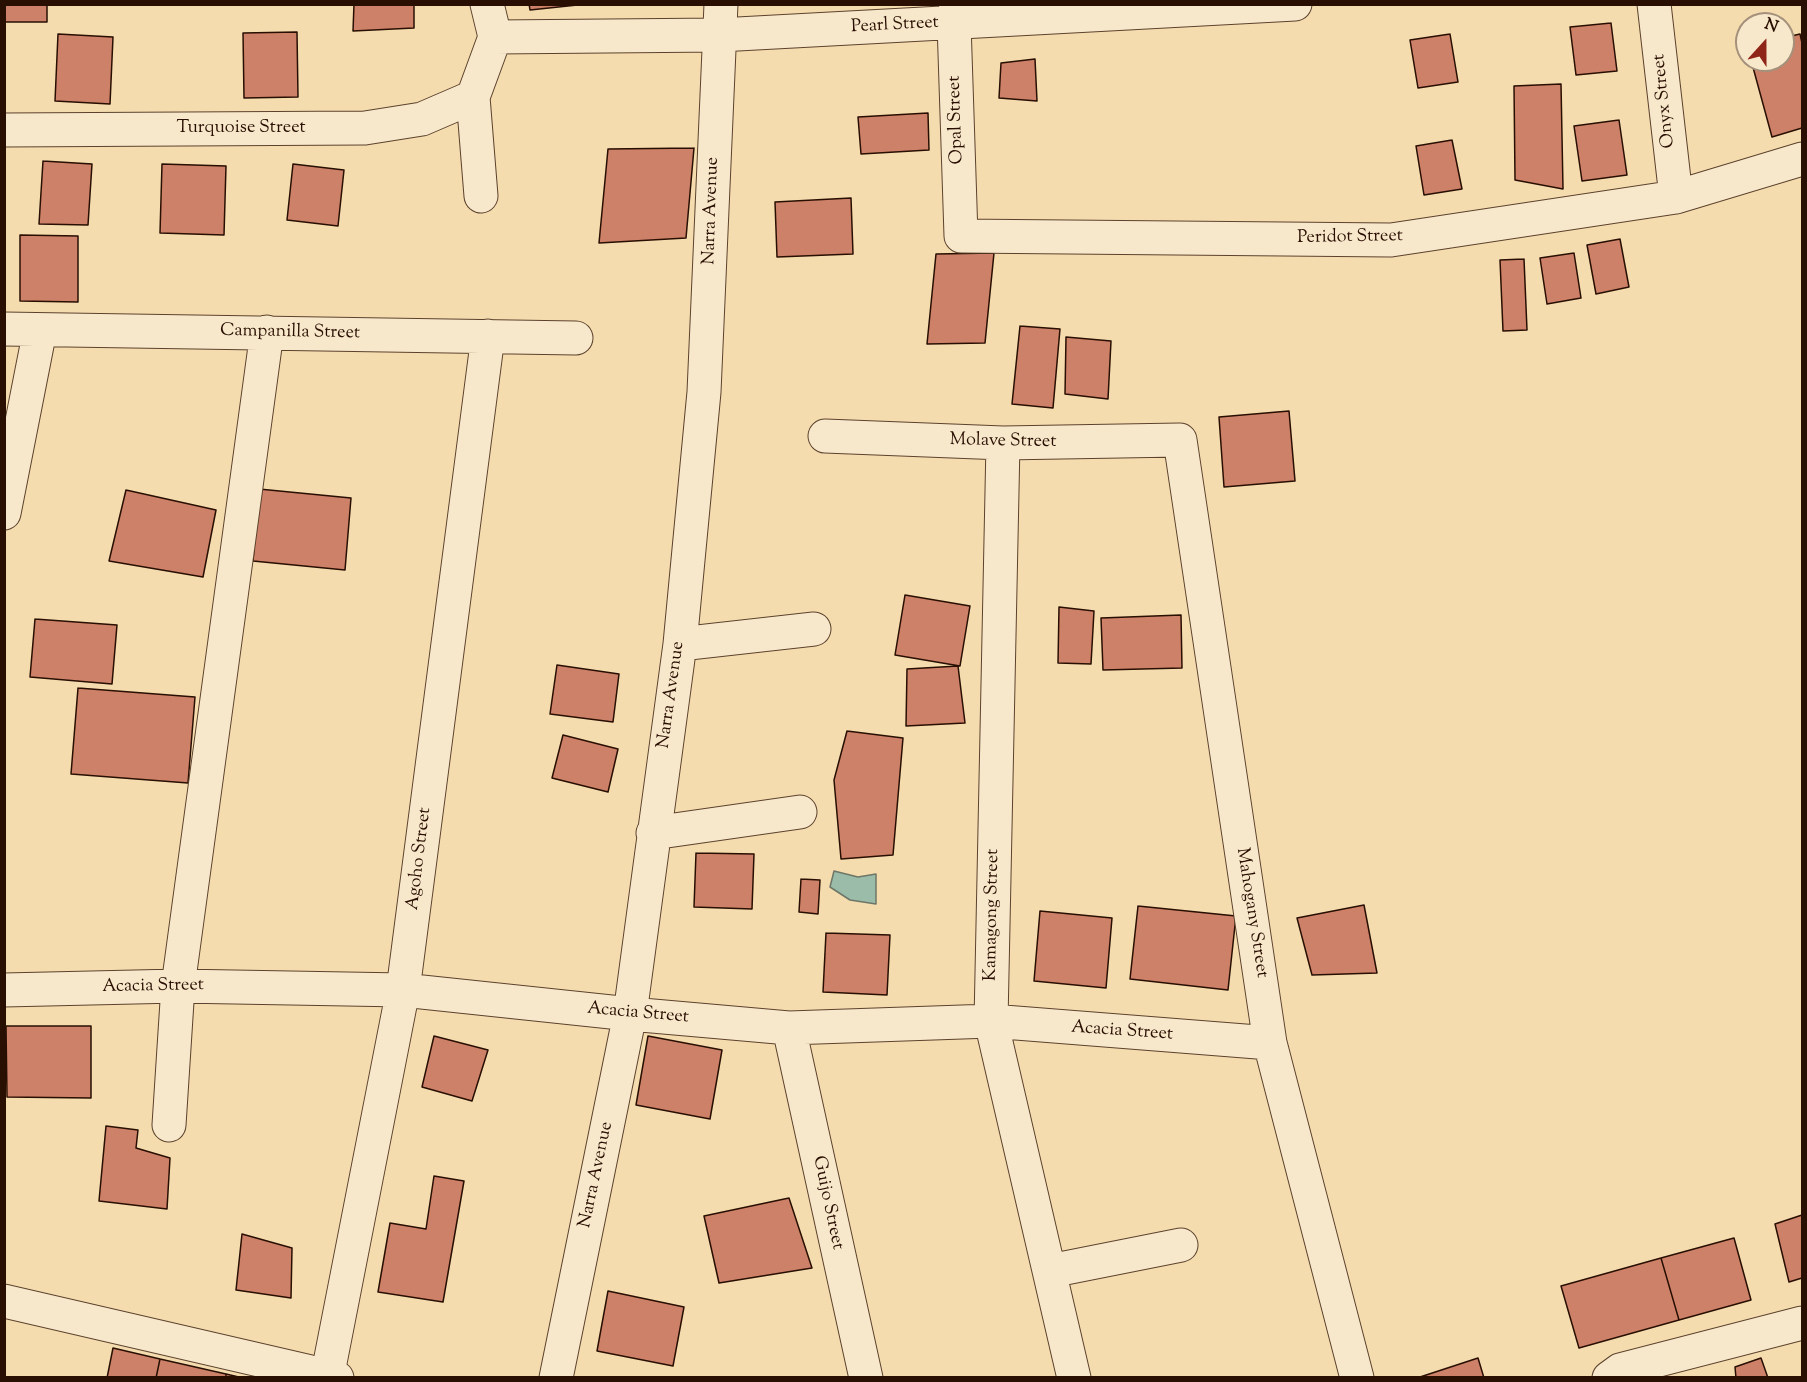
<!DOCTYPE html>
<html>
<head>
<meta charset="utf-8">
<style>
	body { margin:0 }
	#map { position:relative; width:1807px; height:1382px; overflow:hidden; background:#f4dcaf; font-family:"Sorts Mill Goudy",serif }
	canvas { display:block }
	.frame { position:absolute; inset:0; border:6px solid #290f02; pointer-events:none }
	.north { position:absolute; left:1735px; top:12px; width:60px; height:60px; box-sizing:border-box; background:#f8e8cb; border:2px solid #a5917b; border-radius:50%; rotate:21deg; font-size:16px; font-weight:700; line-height:24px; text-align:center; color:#290f02 }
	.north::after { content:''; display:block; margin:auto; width:21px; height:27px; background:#8f2418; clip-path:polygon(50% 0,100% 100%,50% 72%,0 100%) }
</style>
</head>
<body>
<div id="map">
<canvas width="1807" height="1382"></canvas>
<div class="frame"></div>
<div class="north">N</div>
</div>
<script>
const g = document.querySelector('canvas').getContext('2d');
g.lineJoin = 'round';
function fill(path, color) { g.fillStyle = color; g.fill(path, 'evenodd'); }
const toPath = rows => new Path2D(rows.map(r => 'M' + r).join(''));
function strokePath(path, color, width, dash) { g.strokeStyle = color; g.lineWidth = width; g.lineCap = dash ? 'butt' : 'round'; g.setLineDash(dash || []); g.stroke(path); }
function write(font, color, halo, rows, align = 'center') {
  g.font = font + ' "Sorts Mill Goudy",serif'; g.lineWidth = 6; g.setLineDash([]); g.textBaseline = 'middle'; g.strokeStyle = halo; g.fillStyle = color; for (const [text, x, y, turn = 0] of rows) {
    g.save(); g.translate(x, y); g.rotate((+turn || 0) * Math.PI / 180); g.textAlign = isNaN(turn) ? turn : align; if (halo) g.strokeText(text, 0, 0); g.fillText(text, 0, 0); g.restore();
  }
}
const water = toPath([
	[834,871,858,877,876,874,876,904,850,900,830,887,834,871]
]);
fill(water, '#9cbcaa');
strokePath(water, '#6e7767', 1.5);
const building = toPath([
	[4,4,47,4,47,22,4,22,4,4],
	[354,4,414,4,414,28,353,31,354,4],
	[529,4,587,4,530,10,529,4],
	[1611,23,1617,71,1576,75,1570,27,1611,23],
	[297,32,298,97,244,98,243,33,297,32],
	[58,34,113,37,110,104,55,101,58,34],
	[1450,34,1458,82,1418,88,1410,40,1450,34],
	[1800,34,1802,43,1802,128,1772,137,1751,60,1783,60,1783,38,1800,34],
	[1035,59,1037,101,999,98,1001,63,1035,59],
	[1561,84,1563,189,1515,180,1514,86,1561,84],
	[928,113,929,150,861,154,858,117,928,113],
	[1619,120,1627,175,1582,181,1574,126,1619,120],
	[1452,140,1462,189,1424,195,1416,146,1452,140],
	[694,148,686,238,599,243,608,149,694,148],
	[43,161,92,164,88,225,39,224,43,161],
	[162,164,226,166,224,235,160,233,162,164],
	[293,164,344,170,338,226,287,220,293,164],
	[851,198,853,254,777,257,775,202,851,198],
	[20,235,78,236,78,302,20,301,20,235],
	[1620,239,1629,287,1596,294,1587,245,1620,239],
	[994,253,985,343,927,344,936,254,994,253],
	[1574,253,1581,298,1547,304,1540,258,1574,253],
	[1524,259,1527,330,1503,331,1500,260,1524,259],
	[1020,326,1060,329,1053,408,1012,404,1020,326],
	[1066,337,1111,341,1108,399,1065,394,1066,337],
	[1289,411,1295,481,1224,487,1219,417,1289,411],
	[259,489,351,498,345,570,253,561,259,489],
	[126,490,216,510,203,577,109,561,126,490],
	[905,595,970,606,960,666,895,655,905,595],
	[1059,607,1094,611,1091,664,1058,663,1059,607],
	[1181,615,1182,668,1103,670,1101,618,1181,615],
	[35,619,117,625,112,684,30,677,35,619],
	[557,665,619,674,613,722,550,714,557,665],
	[958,666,965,723,906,726,907,669,958,666],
	[78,688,195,697,188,783,71,774,78,688],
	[847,731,903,738,893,855,841,859,834,780,847,731],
	[563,735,618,749,608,792,552,778,563,735],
	[696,853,754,854,752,909,694,907,696,853],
	[801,879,820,880,818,914,799,912,801,879],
	[1364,905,1377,973,1312,975,1297,918,1364,905],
	[1138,906,1236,916,1228,990,1130,979,1138,906],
	[1040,911,1112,918,1106,988,1034,981,1040,911],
	[826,933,890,935,887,995,823,992,826,933],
	[6,1026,91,1026,91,1098,7,1097,6,1026],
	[434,1036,488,1050,472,1101,422,1087,434,1036],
	[648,1036,722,1050,710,1119,636,1105,648,1036],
	[106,1126,138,1130,136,1148,170,1158,167,1209,99,1201,106,1126],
	[434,1176,464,1181,443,1302,378,1292,390,1223,426,1229,434,1176],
	[789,1198,812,1268,719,1283,704,1216,789,1198],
	[1802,1215,1802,1278,1789,1282,1775,1224,1802,1215],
	[242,1234,292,1248,291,1298,236,1290,242,1234],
	[1734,1238,1751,1300,1679,1320,1661,1258,1734,1238],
	[1661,1258,1679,1320,1579,1348,1561,1286,1661,1258],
	[608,1291,684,1307,673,1366,597,1351,608,1291],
	[113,1348,160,1359,156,1378,107,1378,113,1348],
	[1478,1358,1484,1378,1417,1378,1478,1358],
	[1761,1358,1768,1378,1736,1378,1735,1367,1761,1358],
	[160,1359,226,1374,226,1378,156,1378,160,1359],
	[226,1374,243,1378,226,1378,226,1374]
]);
fill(building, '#cc8168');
strokePath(building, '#290f02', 1.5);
const minor = toPath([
	[956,4,954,23,961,236,1391,240,1676,197,1802,159],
	[1654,4,1676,197],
	[495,37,719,35,1295,4],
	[4,130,365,128,422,119,473,97],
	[481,196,473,97,495,37,487,4],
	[4,329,576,338],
	[825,436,1003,443,1180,440,1270,1043,1357,1378],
	[1003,443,991,1021,1074,1378],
	[4,513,40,330],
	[680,644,814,629],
	[653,833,800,812],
	[4,990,178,986,403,990,630,1014,789,1028,991,1021,1270,1043],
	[789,1028,866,1378],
	[169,1125,178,986,267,332],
	[1050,1271,1181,1245],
	[4,1301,337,1378],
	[327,1378,403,990,488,336],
	[556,1378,630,1014,680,644,704,392,721,4],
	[1609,1378,1620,1370,1802,1323]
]);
strokePath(minor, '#5c422d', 35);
strokePath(minor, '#f8e8cb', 33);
write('18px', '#290f02', '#f8e8cb', [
	["Pearl Street",895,26,-3],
	["Onyx Street",1665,101,-96],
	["Opal Street",957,120,-92],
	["Turquoise Street",241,129],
	["Narra Avenue",712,211,-88],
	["Peridot Street",1350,238,-1],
	["Campanilla Street",290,333,1],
	["Molave Street",1003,442,1],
	["Narra Avenue",672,695,-82],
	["Agoho Street",420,859,-83],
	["Mahogany Street",1251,913,81],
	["Kamagong Street",993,915,-89],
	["Acacia Street",153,987,-1],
	["Acacia Street",638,1014,5],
	["Acacia Street",1122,1032,4],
	["Narra Avenue",597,1175,-78],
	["Guijo Street",827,1203,78]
]);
</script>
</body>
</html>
